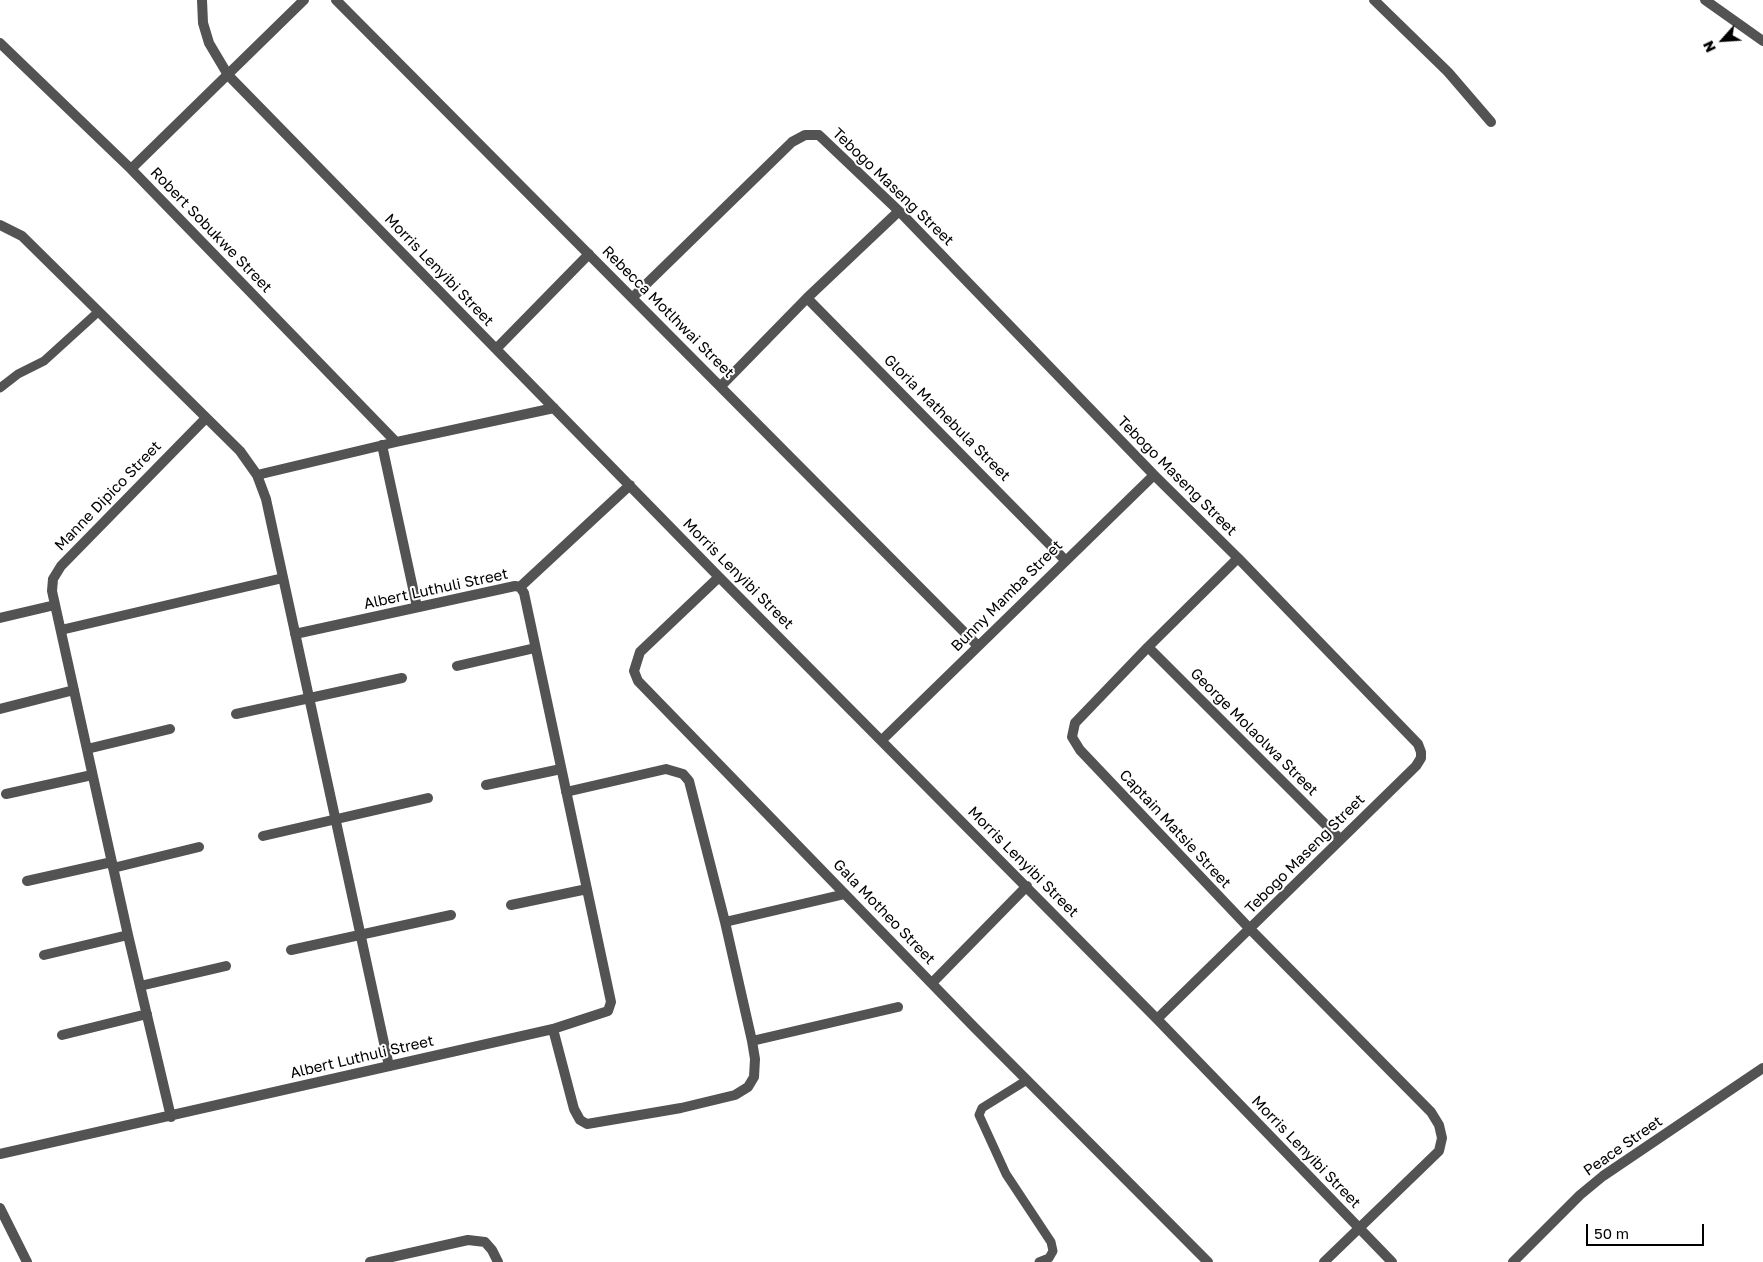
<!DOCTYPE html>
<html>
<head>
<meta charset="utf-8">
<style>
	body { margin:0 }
	#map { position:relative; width:1763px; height:1262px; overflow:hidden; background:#fff; font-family:"Golos Text",sans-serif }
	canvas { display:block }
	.north { position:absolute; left:1698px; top:15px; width:50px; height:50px; -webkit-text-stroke:4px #fff; paint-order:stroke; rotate:244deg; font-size:14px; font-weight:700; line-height:20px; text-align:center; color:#000 }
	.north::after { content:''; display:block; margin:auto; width:18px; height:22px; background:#000; clip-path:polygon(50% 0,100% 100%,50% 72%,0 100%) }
	.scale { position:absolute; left:1586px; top:1224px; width:118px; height:22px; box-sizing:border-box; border:2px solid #000; border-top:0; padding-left:6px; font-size:15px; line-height:18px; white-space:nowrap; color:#000; -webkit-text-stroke:4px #fff; paint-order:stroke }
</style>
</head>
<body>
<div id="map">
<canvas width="1763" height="1262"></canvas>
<div class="north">N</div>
<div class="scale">50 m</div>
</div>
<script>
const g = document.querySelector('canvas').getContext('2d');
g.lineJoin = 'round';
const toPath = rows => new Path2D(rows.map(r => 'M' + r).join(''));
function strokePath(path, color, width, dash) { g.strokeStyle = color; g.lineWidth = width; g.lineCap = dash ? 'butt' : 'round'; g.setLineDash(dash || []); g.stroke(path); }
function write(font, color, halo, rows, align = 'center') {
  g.font = font + ' "Golos Text",sans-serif'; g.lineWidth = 4; g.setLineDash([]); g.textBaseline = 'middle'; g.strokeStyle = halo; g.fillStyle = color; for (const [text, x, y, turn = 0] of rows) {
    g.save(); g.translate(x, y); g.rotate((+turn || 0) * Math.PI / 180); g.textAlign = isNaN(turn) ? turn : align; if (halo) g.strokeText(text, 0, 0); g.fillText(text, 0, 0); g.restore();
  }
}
strokePath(toPath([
	[0,388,18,374,44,361,98,312],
	[1027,1080,982,1108,979,1115,1006,1174,1051,1242,1053,1251,1049,1258,1039,1262]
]), '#535353', 9);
strokePath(toPath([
	[202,0,203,23,209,43,228,75,719,577,1157,1019,1392,1262],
	[336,0,978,646],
	[1374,0,1448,72,1491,122],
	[1705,0,1763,41],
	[0,43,131,169,396,442],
	[131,169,304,0],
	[0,225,22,236,240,451,257,475,266,499,389,1066],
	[633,297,792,142,805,135,819,135,899,211,1154,475,1238,558,1418,744,1421,752,1421,758,1416,766,1157,1019],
	[807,298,1065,560],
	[496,349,589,254],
	[721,386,807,298,899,211],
	[382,445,417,607],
	[257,475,396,442,554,408],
	[1238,558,1148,647,1075,723,1072,737,1080,750,1250,929,1431,1112,1439,1125,1442,1138,1439,1151,1324,1262],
	[719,577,640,652,634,671,638,681,974,1027,1208,1262],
	[520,587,630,485],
	[0,618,55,605],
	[61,630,283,578],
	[1148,647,1340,839],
	[457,666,535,648],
	[0,709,74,690],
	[236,714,402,678],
	[882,740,1154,475],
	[87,749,170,729],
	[486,785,561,769],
	[6,794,92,775],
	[263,836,428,798],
	[113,868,199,847],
	[27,881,112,862],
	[511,905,587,889],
	[725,922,845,894],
	[291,950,451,915],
	[44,955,128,935],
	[932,983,1027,886],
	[140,986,226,966],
	[553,1029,574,1109,580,1120,587,1124,681,1108,735,1095,748,1087,754,1077,755,1059,752,1041,725,922,689,781,683,774,666,769,566,792],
	[62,1035,147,1014],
	[752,1041,898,1007],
	[171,1117,128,935,52,591,53,579,61,566,206,418],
	[0,1154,553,1029,608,1011,611,1002,524,593,520,587,515,586,295,634],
	[0,1208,27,1262],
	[370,1262,468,1240,485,1242,492,1250,498,1262],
	[1513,1262,1580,1195,1603,1176,1763,1068]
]), '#535353', 10);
write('15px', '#000', '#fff', [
	["Tebogo Maseng Street",893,187,44],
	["Robert Sobukwe Street",211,230,46],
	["Morris Lenyibi Street",439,270,46],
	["Rebecca Motlhwai Street",668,312,45],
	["Gloria Mathebula Street",947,418,45],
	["Tebogo Maseng Street",1177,476,45],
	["Manne Dipico Street",108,496,-46],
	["Morris Lenyibi Street",738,574,45],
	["Albert Luthuli Street",436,589,-12],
	["Bunny Mamba Street",1007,596,-45],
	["George Molaolwa Street",1254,732,45],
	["Captain Matsie Street",1175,829,47],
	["Tebogo Maseng Street",1305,854,-45],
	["Morris Lenyibi Street",1023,862,45],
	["Gala Motheo Street",884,912,46],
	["Albert Luthuli Street",362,1057,-13],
	["Peace Street",1623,1146,-35],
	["Morris Lenyibi Street",1306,1152,46]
]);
</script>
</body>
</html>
